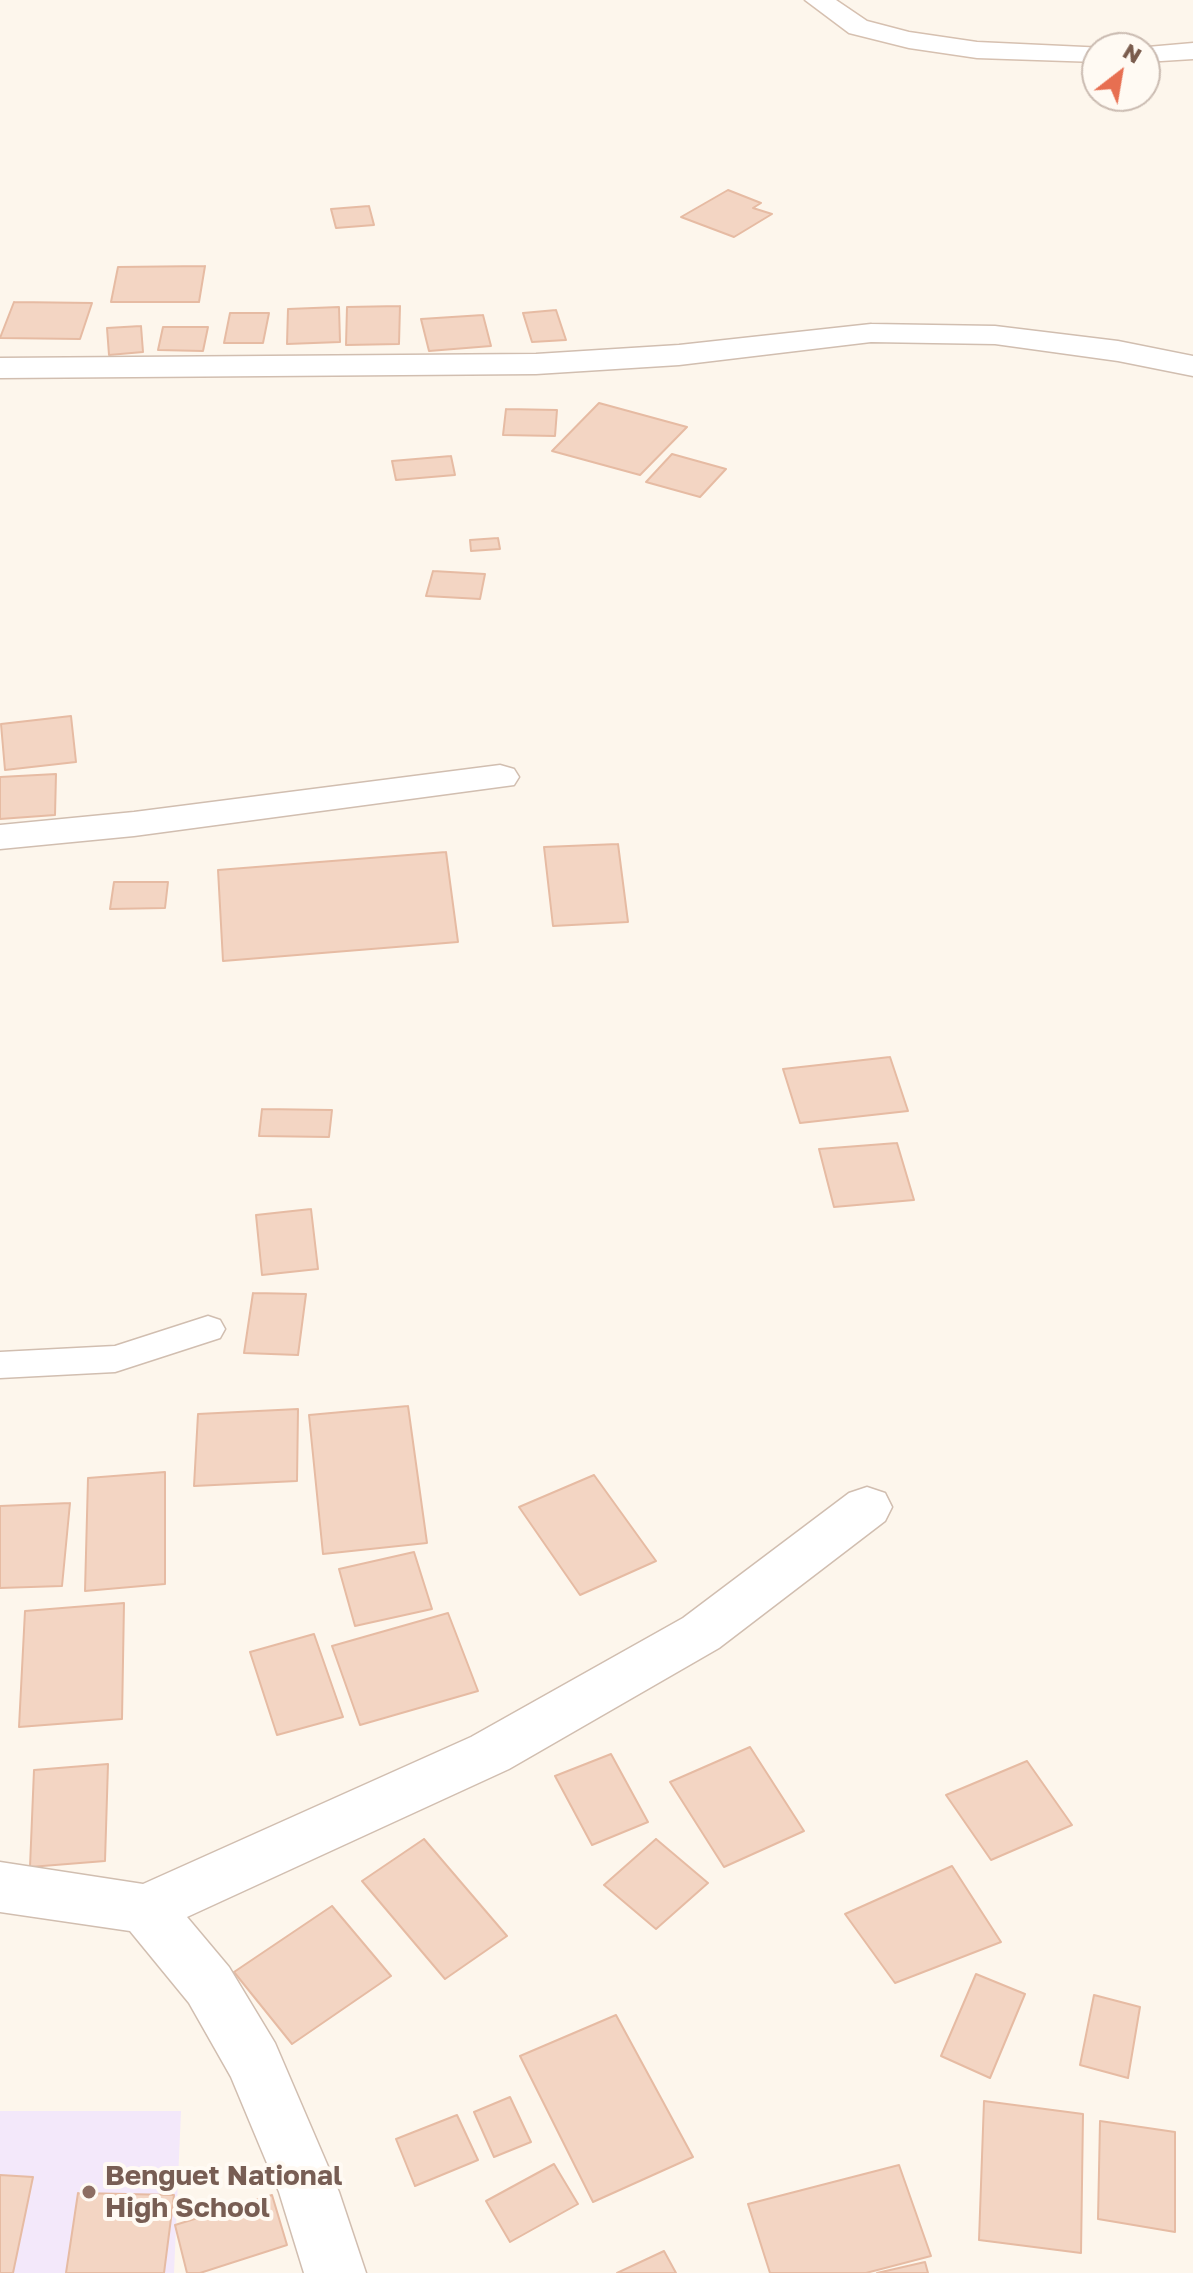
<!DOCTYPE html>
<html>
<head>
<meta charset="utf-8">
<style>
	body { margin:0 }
	#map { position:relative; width:1193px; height:2273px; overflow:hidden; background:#fdf6ec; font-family:"Golos Text",sans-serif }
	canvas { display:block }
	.north { position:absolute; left:1081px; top:32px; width:80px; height:80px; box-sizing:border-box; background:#fffaf3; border:2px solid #cabbb1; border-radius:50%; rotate:31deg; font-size:22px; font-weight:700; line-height:32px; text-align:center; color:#7a5c4d }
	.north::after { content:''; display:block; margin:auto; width:28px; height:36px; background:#e76f51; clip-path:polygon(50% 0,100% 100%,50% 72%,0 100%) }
</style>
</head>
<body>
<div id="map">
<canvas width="1193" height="2273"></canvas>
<div class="north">N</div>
</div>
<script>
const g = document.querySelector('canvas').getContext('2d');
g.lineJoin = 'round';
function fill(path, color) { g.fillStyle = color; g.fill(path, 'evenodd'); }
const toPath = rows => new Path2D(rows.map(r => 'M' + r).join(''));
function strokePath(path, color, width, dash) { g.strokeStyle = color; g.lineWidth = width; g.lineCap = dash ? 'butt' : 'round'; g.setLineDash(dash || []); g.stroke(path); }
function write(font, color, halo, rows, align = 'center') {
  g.font = font + ' "Golos Text",sans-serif'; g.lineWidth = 8; g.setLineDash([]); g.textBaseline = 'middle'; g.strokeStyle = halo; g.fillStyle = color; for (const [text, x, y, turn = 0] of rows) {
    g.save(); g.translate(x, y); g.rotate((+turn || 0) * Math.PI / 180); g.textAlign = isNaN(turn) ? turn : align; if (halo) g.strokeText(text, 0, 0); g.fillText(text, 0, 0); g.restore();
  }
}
fill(toPath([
	[0,2111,181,2111,174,2273,0,2273]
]), '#f3e8fa');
const building = toPath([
	[728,190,761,203,753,208,772,214,734,237,681,217,728,190],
	[369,206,374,225,336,228,331,209,369,206],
	[205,266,199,302,111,302,118,267,205,266],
	[14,302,92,303,80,339,0,338,14,302],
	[400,306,399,344,346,345,347,307,400,306],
	[339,307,340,342,287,344,288,309,339,307],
	[556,310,566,340,532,342,523,313,556,310],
	[230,313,269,313,263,343,224,343,230,313],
	[483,315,491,346,429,351,421,319,483,315],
	[141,326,143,352,109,355,107,328,141,326],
	[163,327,208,327,203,351,158,350,163,327],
	[599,403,687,427,640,475,552,451,599,403],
	[506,409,557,410,555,436,503,435,506,409],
	[672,454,726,469,700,497,646,482,672,454],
	[451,456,455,475,396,480,392,461,451,456],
	[498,538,500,549,471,551,470,540,498,538],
	[433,571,485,574,480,599,426,596,433,571],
	[71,716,76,762,5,770,1,724,71,716],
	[56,774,55,815,0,819,0,777,56,774],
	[618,844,628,922,553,926,544,847,618,844],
	[446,852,458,942,223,961,218,870,446,852],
	[114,882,168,882,165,908,110,909,114,882],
	[890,1057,908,1111,800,1123,783,1069,890,1057],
	[262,1109,332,1110,329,1137,259,1136,262,1109],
	[897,1143,914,1200,834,1207,819,1149,897,1143],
	[311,1209,318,1269,262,1275,256,1215,311,1209],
	[253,1293,306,1294,298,1355,244,1353,253,1293],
	[408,1406,427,1543,323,1554,309,1415,408,1406],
	[298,1409,297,1481,194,1486,198,1414,298,1409],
	[165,1472,165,1584,85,1591,88,1478,165,1472],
	[594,1475,656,1561,580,1595,519,1507,594,1475],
	[70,1503,62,1586,0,1588,0,1506,70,1503],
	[414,1552,432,1609,355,1626,339,1569,414,1552],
	[124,1603,122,1719,19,1727,25,1611,124,1603],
	[448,1613,478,1691,360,1725,332,1646,448,1613],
	[314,1634,343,1717,277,1735,250,1652,314,1634],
	[750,1747,804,1831,724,1867,670,1782,750,1747],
	[611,1754,648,1822,592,1845,555,1776,611,1754],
	[1027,1761,1072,1825,991,1860,946,1795,1027,1761],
	[108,1764,105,1861,30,1867,34,1770,108,1764],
	[424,1839,507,1936,445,1979,362,1881,424,1839],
	[656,1839,708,1883,656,1929,604,1885,656,1839],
	[952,1866,1001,1942,895,1983,845,1914,952,1866],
	[332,1906,391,1976,292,2044,234,1972,332,1906],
	[976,1974,1025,1994,990,2078,941,2056,976,1974],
	[1094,1995,1140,2007,1128,2078,1080,2065,1094,1995],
	[616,2015,693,2157,593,2202,520,2056,616,2015],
	[510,2097,531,2142,494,2157,474,2112,510,2097],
	[984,2101,1083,2114,1081,2253,979,2240,984,2101],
	[457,2115,478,2160,415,2186,396,2139,457,2115],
	[1100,2121,1175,2132,1175,2232,1098,2219,1100,2121],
	[554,2164,578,2204,510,2242,486,2201,554,2164],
	[899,2165,931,2256,866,2273,770,2273,748,2204,899,2165],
	[0,2175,33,2177,13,2273,0,2273,0,2175],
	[78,2193,174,2195,164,2273,66,2273,78,2193],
	[272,2195,287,2245,200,2273,187,2273,175,2225,272,2195],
	[664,2251,676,2273,617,2273,664,2251],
	[925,2262,928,2273,877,2273,925,2262]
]);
fill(building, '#f3d5c3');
strokePath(building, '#e6bba3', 2);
const lane = toPath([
	[208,1316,220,1320,225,1329,220,1338,115,1372,0,1378,0,1352,115,1346,208,1316]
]);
const street = toPath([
	[871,324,995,326,1118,341,1193,356,1193,376,1118,361,995,344,871,342,679,365,536,374,0,378,0,358,536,354,679,345,871,324],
	[500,765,514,769,519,777,514,785,134,836,0,849,0,825,134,812,500,765],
	[867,1487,885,1493,892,1507,885,1521,719,1648,509,1769,187,1917,229,1967,275,2043,339,2192,366,2273,304,2273,279,2192,231,2077,189,2003,130,1931,0,1912,0,1862,143,1884,471,1737,683,1618,849,1493,867,1487]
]);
const secondary = toPath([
	[805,0,836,0,867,21,909,32,977,42,1106,48,1097,48,1097,62,977,58,909,48,849,33,805,0],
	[1193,43,1193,59,1145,62,1145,48,1136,48,1193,43]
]);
strokePath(lane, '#d1beb0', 3);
strokePath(street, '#d1beb0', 3);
strokePath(secondary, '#d6c0b0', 3);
fill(lane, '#fff');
fill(street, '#fff');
fill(secondary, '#fff');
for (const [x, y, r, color] of [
	[89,2192,8,"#8d6e63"]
]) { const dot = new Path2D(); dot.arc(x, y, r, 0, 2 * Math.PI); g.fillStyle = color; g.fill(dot); strokePath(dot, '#fffaf3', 3); }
write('bold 28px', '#785e54', '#fffaf3', [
	["Benguet National",105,2176],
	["High School",105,2208]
], 'left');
</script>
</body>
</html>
